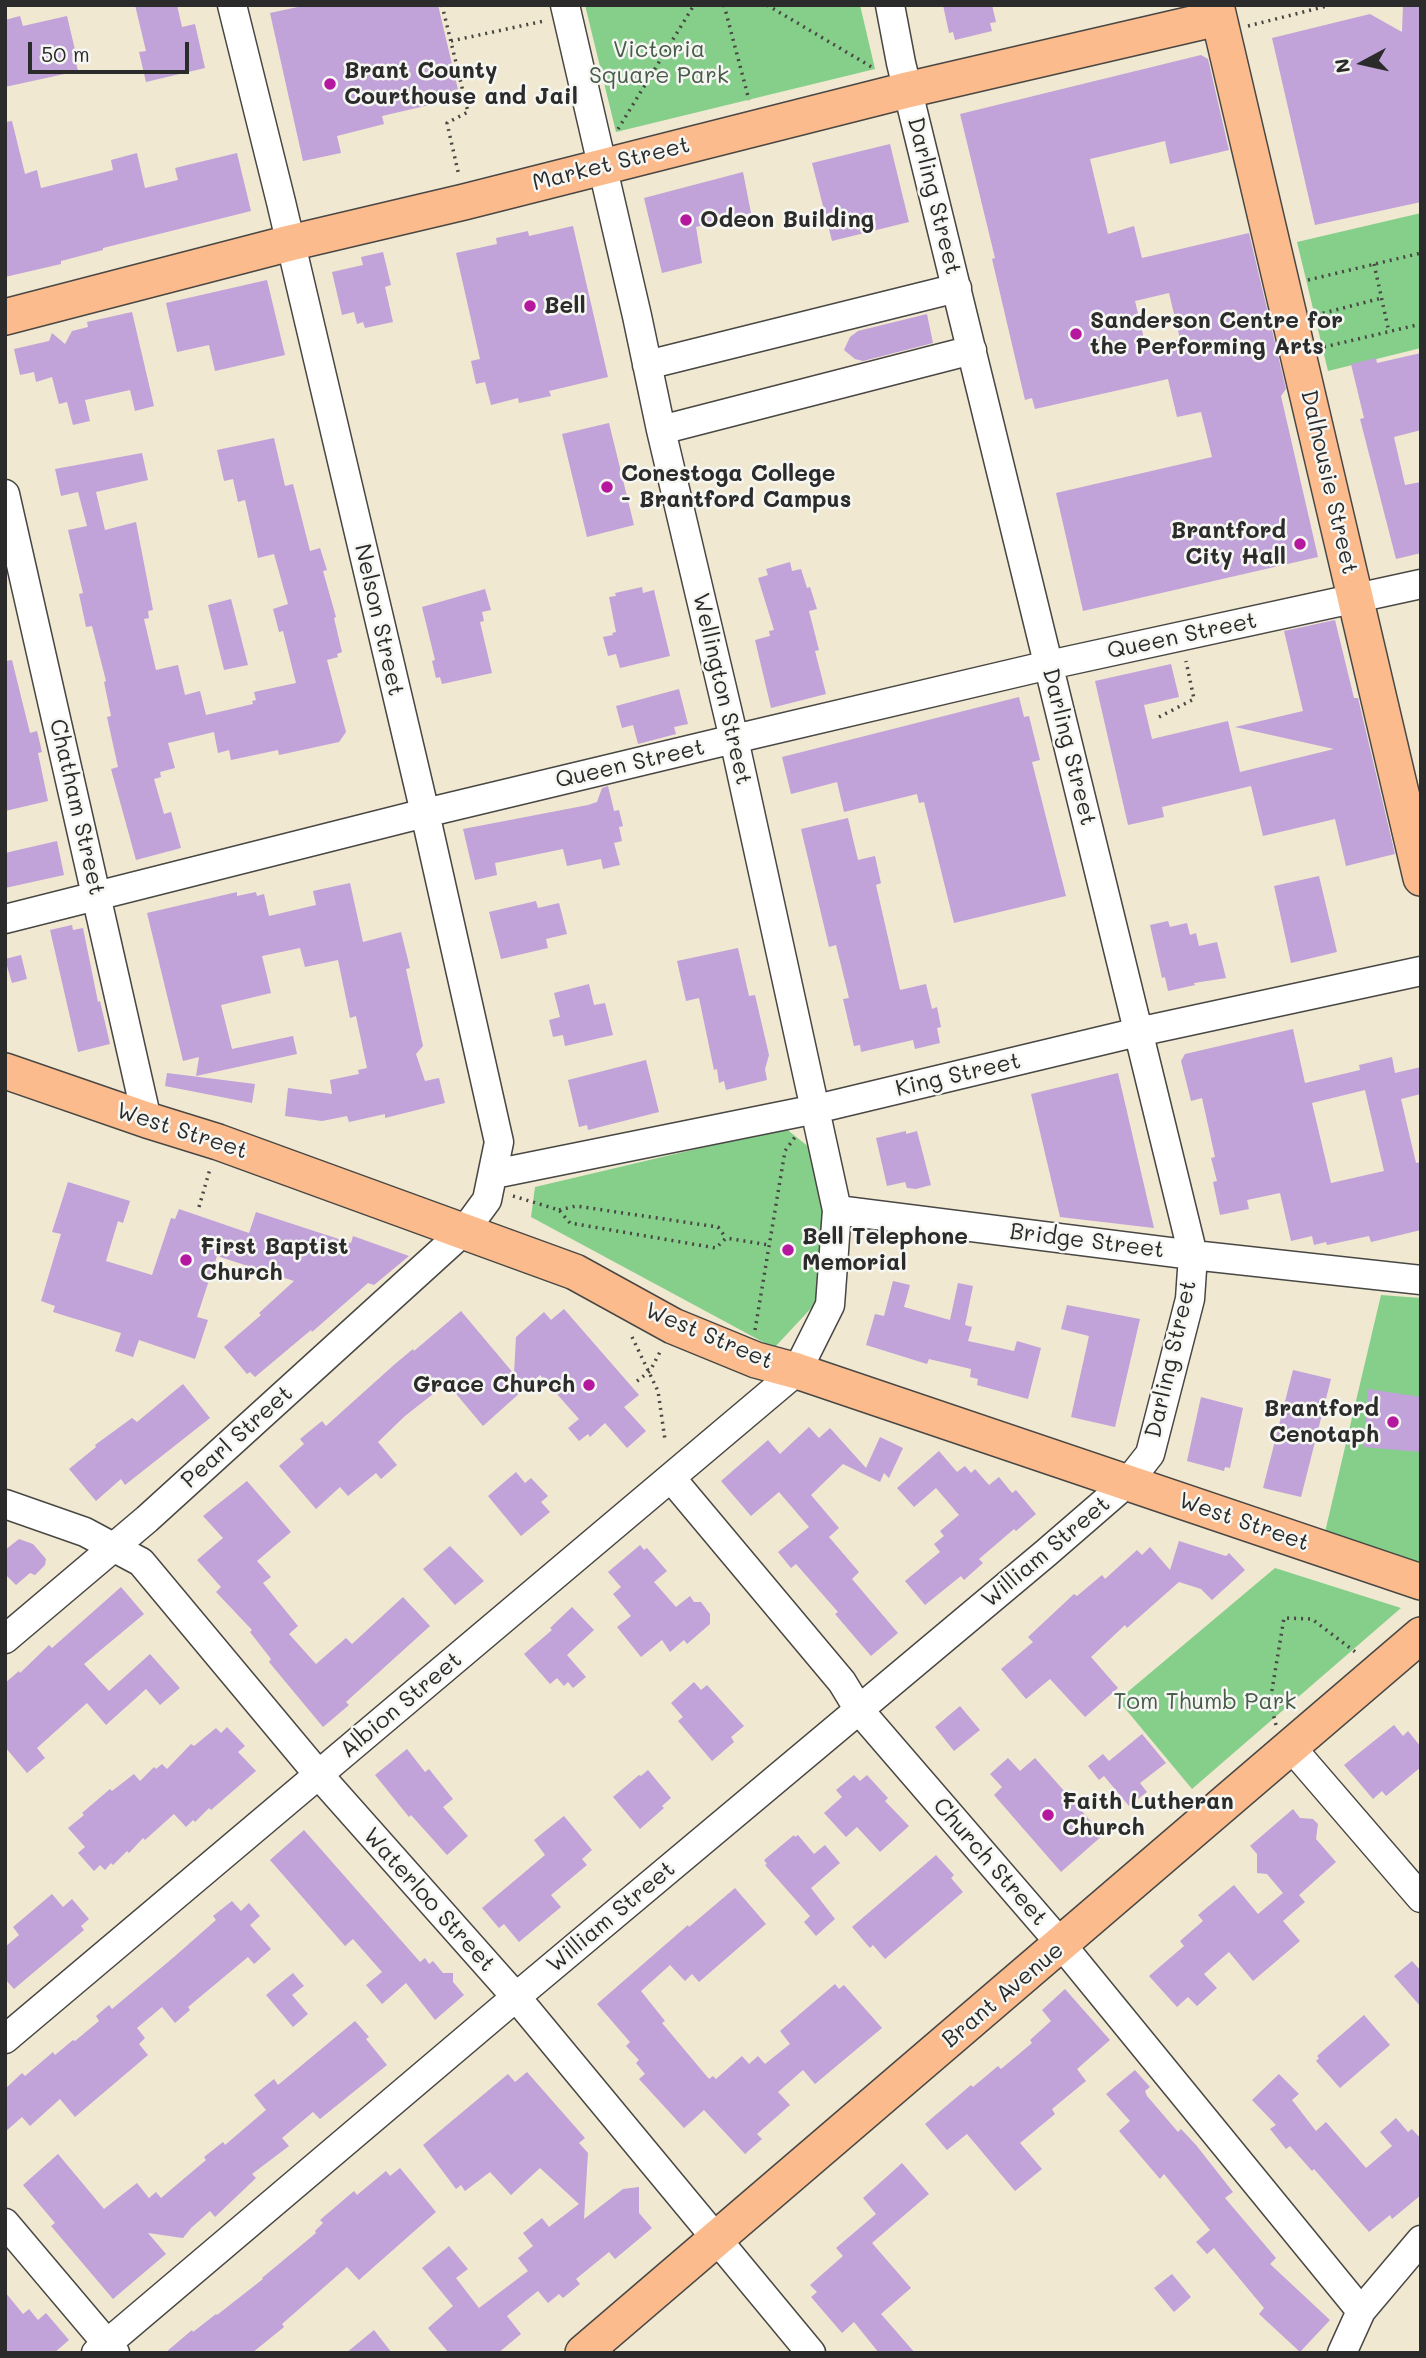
<!DOCTYPE html>
<html>
<head>
<meta charset="utf-8">
<style>
	body { margin:0 }
	#map { position:relative; width:1426px; height:2358px; overflow:hidden; background:#f0e8d1; font-family:Mali,sans-serif }
	canvas { display:block }
	.frame { position:absolute; inset:0; border:7px solid #2b2b2b; pointer-events:none }
	.north { position:absolute; left:1328px; top:28px; width:70px; height:70px; -webkit-text-stroke:5px #f6f6f2; paint-order:stroke; rotate:262deg; font-size:19px; font-weight:700; line-height:28px; text-align:center; color:#2b2b2b }
	.north::after { content:''; display:block; margin:auto; width:24px; height:32px; background:#2b2b2b; clip-path:polygon(50% 0,100% 100%,50% 72%,0 100%) }
	.scale { position:absolute; left:28px; top:42px; width:161px; height:32px; box-sizing:border-box; border:4px solid #2b2b2b; border-top:0; padding-left:9px; font-size:21px; line-height:24px; white-space:nowrap; color:#2b2b2b; -webkit-text-stroke:5px #f6f6f2; paint-order:stroke }
</style>
</head>
<body>
<div id="map">
<canvas width="1426" height="2358"></canvas>
<div class="frame"></div>
<div class="north">N</div>
<div class="scale">50 m</div>
</div>
<script>
const g = document.querySelector('canvas').getContext('2d');
g.lineJoin = 'round';
function fill(path, color) { g.fillStyle = color; g.fill(path, 'evenodd'); }
const toPath = rows => new Path2D(rows.map(r => 'M' + r).join(''));
function strokePath(path, color, width, dash) { g.strokeStyle = color; g.lineWidth = width; g.lineCap = dash ? 'butt' : 'round'; g.setLineDash(dash || []); g.stroke(path); }
function write(font, color, halo, rows, align = 'center') {
  g.font = font + ' Mali,sans-serif'; g.lineWidth = 5; g.setLineDash([]); g.textBaseline = 'middle'; g.strokeStyle = halo; g.fillStyle = color; for (const [text, x, y, turn = 0] of rows) {
    g.save(); g.translate(x, y); g.rotate((+turn || 0) * Math.PI / 180); g.textAlign = isNaN(turn) ? turn : align; if (halo) g.strokeText(text, 0, 0); g.fillText(text, 0, 0); g.restore();
  }
}
fill(toPath([
	[585,5,860,5,875,69,616,132],
	[1421,213,1421,348,1328,371,1297,242],
	[785,1128,819,1155,827,1214,816,1303,774,1348,531,1217,535,1187],
	[1381,1295,1421,1298,1421,1563,1325,1532],
	[1275,1568,1401,1608,1192,1789,1118,1700]
]), '#85cf8b');
fill(toPath([
	[135,5,177,5,182,27,195,24,205,68,146,82,139,52,146,51],
	[307,5,438,5,460,98,382,116,384,124,337,136,341,153,303,161,270,13],
	[943,5,992,5,996,22,990,23,992,31,955,40,953,32,949,33],
	[1403,5,1421,5,1421,202,1315,225,1272,38,1370,14,1402,32],
	[20,16,23,26,67,16,76,54,74,54,78,71,5,87,5,20],
	[1201,55,1208,59,1229,150,1170,164,1165,141,1090,159,1108,234,1134,226,1142,258,1249,233,1286,389,1281,396,1318,557,1083,611,1056,493,1212,457,1201,412,1177,417,1168,379,1035,409,1032,398,1025,400,992,259,995,258,960,114],
	[1169,293,1180,339,1146,347,1135,301],
	[12,121,25,174,37,170,41,188,113,170,111,160,137,153,145,188,178,180,175,168,237,153,251,211,103,248,103,250,61,261,61,264,5,277,5,122],
	[890,144,909,222,832,241,812,163],
	[743,172,751,213,696,227,702,263,662,273,644,198],
	[573,226,608,377,549,391,551,396,519,403,518,398,491,405,485,382,476,384,471,361,480,359,456,253,497,244,496,238,528,231,529,236],
	[383,252,391,285,385,287,393,322,365,328,363,322,357,324,354,312,342,315,332,272,363,265,361,257],
	[267,280,285,355,215,371,209,345,177,352,166,303],
	[132,312,154,406,135,411,130,390,85,400,90,421,73,425,67,402,59,404,52,377,36,382,34,372,20,375,14,349,49,341,52,333,65,344,72,331,88,327,87,322],
	[927,314,933,343,863,361,855,359,844,350,850,337,858,331],
	[1421,353,1421,430,1394,437,1405,485,1421,482,1421,553,1396,559,1360,419,1364,418,1351,364,1376,358,1377,363],
	[609,423,634,525,587,537,562,434],
	[274,438,285,486,293,484,310,551,320,548,327,570,323,571,336,617,334,618,342,652,337,654,338,657,327,660,346,732,339,742,279,755,278,750,231,760,229,750,218,753,214,732,168,743,175,768,160,772,161,777,154,779,164,814,171,812,181,848,136,860,111,769,118,767,107,717,111,716,104,682,106,681,92,626,86,627,79,594,83,593,68,530,87,526,78,492,61,496,55,469,142,453,148,480,96,492,105,530,136,522,153,610,148,611,149,618,144,619,156,670,178,665,185,695,200,691,206,715,253,704,252,701,256,700,254,692,296,683,283,631,279,632,273,609,288,604,274,554,258,558,245,500,238,502,233,479,224,481,217,450],
	[790,562,792,571,801,569,807,588,810,587,817,609,809,611,819,650,815,651,826,694,771,708,755,640,770,636,769,631,774,630,758,578,768,575,766,569],
	[642,587,643,593,654,590,670,656,620,668,616,654,608,656,603,637,613,635,612,633,616,632,609,597,616,596,615,593],
	[485,589,491,610,482,612,484,621,480,622,492,673,442,684,440,677,436,678,432,661,435,660,422,607],
	[231,599,248,665,224,670,208,605],
	[1335,620,1354,698,1358,698,1395,854,1346,866,1335,819,1263,836,1251,786,1162,807,1164,817,1128,825,1095,681,1171,664,1179,697,1144,705,1152,739,1228,721,1240,772,1334,749,1235,727,1303,711,1284,631],
	[12,660,30,733,37,731,42,752,38,753,48,801,5,811,5,661],
	[679,689,688,724,674,727,676,734,638,744,633,725,622,728,616,706],
	[1019,697,1024,717,1029,716,1040,760,1032,762,1066,896,954,923,924,802,919,803,917,794,844,812,837,782,791,794,782,757],
	[608,786,614,811,619,810,623,826,619,827,622,841,614,843,620,865,603,869,601,859,567,866,563,849,495,863,497,875,475,880,463,829,588,805,597,802,602,788],
	[848,818,858,860,875,856,881,883,876,885,900,990,926,984,932,1009,937,1007,941,1027,937,1028,940,1043,915,1049,913,1040,861,1052,860,1045,854,1046,843,999,849,998,836,945,829,947,801,829],
	[57,841,64,875,5,888,5,853],
	[1319,876,1337,952,1291,963,1274,886],
	[350,883,363,942,401,932,410,968,406,969,423,1046,416,1054,425,1081,439,1078,445,1103,385,1118,385,1114,349,1122,347,1116,322,1121,285,1116,288,1088,332,1094,330,1080,359,1074,358,1070,367,1068,356,1016,350,1018,338,960,305,967,300,948,262,956,271,993,221,1005,232,1049,293,1036,297,1054,196,1076,199,1057,183,1061,147,913,237,892,237,896,256,892,257,896,264,894,269,916,316,905,313,891],
	[536,901,538,908,559,903,567,934,546,939,548,948,501,959,489,912],
	[1168,921,1170,927,1187,923,1190,935,1196,933,1199,946,1217,942,1226,978,1194,983,1195,985,1168,991,1165,977,1162,978,1150,925],
	[72,925,73,930,83,928,98,1002,100,1001,110,1044,78,1052,50,930],
	[738,948,749,996,755,995,769,1055,765,1069,767,1080,726,1090,724,1081,719,1083,717,1069,714,1070,699,998,686,1001,677,961],
	[21,955,27,979,12,983,5,959],
	[589,984,594,1005,605,1003,613,1035,565,1046,563,1035,553,1037,549,1020,560,1017,554,993],
	[1293,1029,1305,1083,1360,1070,1359,1065,1392,1057,1395,1073,1421,1067,1421,1094,1401,1099,1416,1163,1421,1162,1421,1230,1371,1242,1369,1236,1327,1245,1326,1242,1314,1245,1312,1236,1291,1241,1280,1193,1247,1200,1249,1209,1220,1215,1213,1182,1217,1181,1211,1158,1215,1157,1202,1098,1191,1101,1181,1061,1185,1054],
	[1365,1090,1384,1171,1331,1183,1312,1103],
	[646,1060,659,1112,588,1130,587,1125,579,1127,568,1080],
	[167,1073,255,1084,252,1103,165,1086],
	[1118,1073,1154,1228,1060,1217,1031,1094],
	[906,1131,906,1134,917,1131,931,1185,916,1189,907,1188,905,1182,887,1186,876,1138],
	[68,1182,130,1201,123,1223,118,1221,106,1261,152,1275,171,1218,175,1219,179,1209,249,1233,256,1212,351,1243,353,1236,409,1256,374,1285,368,1283,312,1332,311,1330,255,1377,250,1372,247,1374,224,1347,261,1315,259,1313,294,1281,217,1256,197,1317,208,1320,195,1359,139,1340,133,1357,115,1351,121,1333,53,1312,55,1306,41,1301,61,1234,52,1232],
	[893,1281,910,1285,904,1307,950,1320,958,1283,973,1286,965,1325,972,1327,968,1341,1014,1351,1017,1341,1041,1348,1028,1399,977,1385,978,1379,970,1377,971,1369,929,1359,927,1364,866,1345,875,1314,884,1316],
	[1067,1305,1140,1319,1115,1427,1071,1417,1089,1336,1061,1329],
	[564,1309,639,1395,624,1407,646,1431,627,1448,605,1423,590,1437,588,1434,579,1441,568,1428,579,1419,540,1375,483,1426,447,1383,405,1416,378,1442,397,1465,381,1479,376,1473,348,1496,340,1487,316,1509,279,1466,304,1444,300,1439,322,1421,326,1426,395,1364,413,1349,414,1351,461,1311,514,1374,516,1337,544,1312,551,1320],
	[1293,1370,1331,1379,1301,1497,1263,1488],
	[183,1384,210,1418,125,1485,121,1479,96,1501,69,1469,96,1447,95,1445,132,1418,137,1422],
	[1368,1389,1421,1397,1421,1452,1363,1447],
	[1201,1397,1243,1408,1230,1468,1225,1467,1224,1471,1187,1461],
	[809,1427,819,1438,830,1428,866,1468,880,1437,903,1448,889,1478,884,1473,880,1482,843,1464,811,1495,839,1528,829,1537,859,1572,852,1579,898,1633,871,1656,835,1614,838,1612,796,1564,791,1568,778,1552,809,1527,779,1492,751,1516,721,1481,768,1440,780,1454],
	[939,1451,957,1472,965,1466,971,1473,975,1469,989,1485,999,1477,1012,1493,1016,1490,1036,1514,1016,1531,1014,1529,979,1559,983,1563,964,1580,961,1576,925,1605,905,1581,940,1552,934,1544,944,1536,940,1531,959,1515,936,1488,914,1507,897,1488],
	[516,1472,525,1483,531,1478,548,1496,541,1502,550,1512,521,1536,488,1496],
	[247,1481,291,1532,257,1561,271,1577,263,1583,298,1626,289,1634,316,1664,346,1638,352,1644,403,1597,430,1626,346,1702,349,1705,323,1727,269,1662,271,1659,250,1632,252,1630,216,1592,221,1587,197,1560,223,1538,203,1516],
	[19,1539,33,1544,46,1559,45,1565,35,1575,30,1573,16,1585,5,1574,5,1550],
	[1179,1541,1226,1556,1229,1553,1245,1570,1212,1600,1201,1589,1179,1582,1127,1628,1125,1625,1091,1657,1118,1688,1085,1717,1050,1679,1026,1699,1001,1669,1033,1642,1028,1637,1074,1594,1077,1596,1102,1575,1105,1579,1137,1550,1142,1555,1150,1547,1170,1570],
	[640,1545,644,1550,647,1548,667,1571,654,1582,676,1607,690,1596,694,1602,701,1602,710,1614,710,1624,687,1644,684,1640,670,1652,662,1640,641,1657,617,1627,631,1616,613,1594,621,1587,608,1572],
	[450,1546,484,1581,455,1605,423,1569],
	[121,1587,144,1614,84,1664,109,1691,150,1654,180,1688,160,1705,146,1689,106,1725,87,1703,37,1748,45,1758,27,1773,5,1747,5,1683,19,1671,20,1673,49,1645,52,1648],
	[572,1607,594,1630,567,1655,586,1677,573,1688,568,1682,564,1686,557,1678,550,1684,524,1654,552,1630,550,1628],
	[694,1682,701,1690,707,1685,744,1726,731,1737,734,1742,712,1761,678,1721,683,1717,671,1703],
	[960,1706,980,1730,954,1751,935,1727],
	[1394,1725,1403,1736,1408,1731,1421,1747,1421,1767,1386,1796,1382,1791,1373,1799,1344,1765],
	[227,1727,245,1746,238,1752,256,1771,211,1810,209,1808,195,1822,193,1820,186,1827,174,1814,145,1840,143,1838,129,1853,127,1851,113,1865,111,1863,105,1870,100,1865,94,1871,78,1853,85,1847,68,1828,84,1815,82,1813,110,1789,112,1791,134,1774,140,1781,154,1767,156,1769,162,1764,167,1769,191,1744,194,1746,216,1728,221,1733],
	[1142,1734,1166,1763,1140,1783,1147,1792,1129,1806,1104,1776,1099,1780,1088,1766,1103,1754,1109,1761],
	[407,1749,425,1772,429,1769,453,1799,443,1807,468,1836,447,1855,411,1815,409,1817,375,1775],
	[1008,1758,1020,1771,1035,1758,1103,1835,1061,1872,994,1795,1002,1787,990,1774],
	[648,1770,671,1798,662,1806,664,1808,640,1829,613,1797,639,1775,641,1776],
	[854,1775,860,1781,867,1775,888,1798,885,1801,909,1826,880,1852,857,1827,846,1837,824,1813,842,1797,836,1790],
	[1293,1809,1300,1818,1313,1819,1318,1824,1316,1839,1336,1862,1299,1895,1305,1902,1283,1921,1300,1941,1253,1981,1229,1952,1204,1974,1217,1988,1197,2006,1188,1997,1177,2007,1149,1976,1184,1946,1180,1941,1203,1921,1198,1915,1234,1885,1258,1914,1283,1893,1267,1874,1257,1873,1257,1854,1250,1846],
	[564,1816,592,1850,582,1859,587,1865,551,1895,561,1907,519,1942,504,1924,499,1928,482,1908,545,1855,534,1840],
	[304,1830,420,1962,425,1958,429,1964,433,1961,443,1973,453,1973,453,1982,464,1995,435,2020,406,1983,382,2004,366,1985,382,1972,353,1939,345,1946,270,1860],
	[794,1835,795,1837,798,1835,814,1854,825,1845,840,1863,811,1888,835,1919,816,1936,804,1922,810,1916,765,1865,767,1864,764,1860],
	[936,1855,954,1875,951,1878,963,1892,885,1959,873,1945,870,1948,852,1927],
	[735,1888,766,1924,699,1982,692,1974,685,1981,670,1965,641,1991,665,2021,662,2023,709,2079,713,2076,716,2079,742,2056,749,2064,758,2056,765,2064,790,2044,780,2031,835,1984,839,1989,844,1985,882,2028,815,2084,803,2070,778,2092,790,2105,757,2134,762,2139,745,2154,704,2110,684,2128,639,2079,645,2074,636,2063,639,2060,626,2046,630,2042,597,2004,688,1925,689,1927],
	[52,1894,63,1907,72,1899,89,1919,81,1926,84,1930,14,1989,5,1979,5,1947,19,1935,13,1927],
	[232,1901,241,1911,249,1903,260,1916,250,1925,271,1949,254,1964,248,1957,188,2007,190,2010,175,2023,162,2007,137,2028,145,2038,139,2044,148,2055,75,2117,60,2099,30,2126,22,2117,5,2132,5,2089,22,2073,25,2076,53,2052,55,2055,73,2040,75,2041,99,2021,96,2016,109,2005,112,2009,174,1957,216,1920,213,1916],
	[1412,1961,1421,1971,1421,2007,1394,1976],
	[293,1973,304,1986,292,1995,308,2014,293,2027,266,1995],
	[1065,1989,1110,2040,1077,2069,1086,2081,1052,2109,1055,2114,1020,2143,1042,2169,1015,2191,967,2134,947,2150,925,2124,971,2085,973,2087,998,2066,1001,2069,1032,2043,1030,2040,1051,2021,1042,2010],
	[1364,2015,1390,2045,1340,2088,1316,2061,1319,2058,1317,2056],
	[355,2021,369,2037,366,2039,387,2065,320,2119,313,2112,282,2138,289,2146,252,2174,256,2178,215,2217,210,2211,191,2228,183,2238,148,2233,166,2254,113,2299,51,2226,55,2223,23,2185,58,2154,104,2209,137,2183,149,2198,156,2192,161,2198,206,2160,204,2157,223,2142,225,2145,266,2110,254,2095,274,2079,278,2085],
	[1135,2070,1150,2087,1145,2091,1147,2096,1178,2132,1181,2129,1196,2145,1233,2192,1225,2198,1276,2258,1270,2264,1330,2320,1300,2352,1259,2314,1264,2308,1214,2248,1207,2254,1196,2242,1210,2230,1164,2174,1160,2179,1119,2131,1130,2121,1106,2094],
	[527,2072,585,2138,579,2143,588,2153,584,2219,623,2189,639,2187,639,2213,652,2228,615,2259,609,2252,576,2279,580,2284,563,2298,559,2294,548,2303,538,2291,507,2316,521,2334,498,2353,449,2353,428,2328,453,2306,422,2268,449,2246,468,2269,456,2278,479,2308,528,2271,518,2258,533,2246,523,2233,542,2218,549,2227,579,2204,540,2168,511,2195,490,2172,465,2191,461,2185,456,2189,423,2145,508,2074,515,2082],
	[1279,2074,1299,2094,1292,2100,1316,2131,1326,2122,1366,2168,1392,2146,1380,2132,1396,2118,1408,2132,1412,2129,1421,2139,1421,2195,1392,2219,1390,2215,1369,2232,1314,2169,1312,2171,1290,2146,1286,2149,1270,2129,1276,2125,1252,2100],
	[902,2163,929,2194,872,2243,911,2288,881,2314,915,2353,879,2353,854,2322,842,2333,811,2297,817,2292,810,2285,843,2256,836,2248,876,2214,863,2198],
	[400,2168,436,2212,359,2280,347,2267,282,2324,284,2327,252,2353,165,2353,192,2330,193,2332,216,2314,217,2315,263,2279,262,2278,316,2233,315,2231,323,2223,320,2220,354,2191,357,2195,386,2171,390,2176],
	[1172,2274,1191,2297,1174,2312,1154,2288],
	[5,2292,23,2314,29,2309,38,2320,46,2313,69,2340,54,2353,5,2353],
	[374,2330,392,2353,346,2353]
]), '#c1a2d9');
const minor = toPath([
	[647,365,957,288],
	[661,430,972,350],
	[5,494,147,1120],
	[5,919,425,813,734,739,1049,665,1421,584],
	[494,1174,816,1109,1138,1032,1421,971],
	[837,1210,1193,1255,1421,1280],
	[671,1478,842,1682,859,1710,1061,1944,1361,2311],
	[5,1504,85,1532,141,1562,318,1774,516,1997,811,2353],
	[5,1639,147,1519,465,1230,487,1200,499,1142,425,813,281,202,232,5],
	[1290,1746,1421,1898],
	[5,2039,797,1371,830,1305,837,1210,734,739,661,430,637,316,565,5],
	[5,2223,115,2353],
	[96,2353,516,1997,1046,1553,1128,1482,1150,1454,1190,1299,1193,1255,901,63,890,5],
	[1342,2353,1361,2311,1421,2240]
]);
const major = toPath([
	[1216,5,1421,878],
	[5,317,290,243,464,202,907,90,1218,18],
	[5,1071,147,1120,218,1142,575,1272,673,1326,756,1360,797,1371,1421,1582],
	[583,2353,1421,1635]
]);
strokePath(minor, '#494744', 31);
strokePath(major, '#494744', 38);
strokePath(toPath([
	[442,5,468,112,447,123,459,176],
	[724,5,749,100],
	[767,5,875,69],
	[1248,26,1331,5],
	[451,41,544,21],
	[618,129,694,5],
	[1374,264,1389,332],
	[1308,280,1421,253],
	[1316,315,1382,298],
	[1324,347,1421,324],
	[1159,717,1194,699,1186,661],
	[513,1196,559,1210,570,1223,716,1248,726,1238,769,1245],
	[199,1207,210,1169],
	[559,1210,576,1206,718,1227,726,1238],
	[755,1330,785,1151,795,1137],
	[632,1337,658,1391,665,1440],
	[637,1381,650,1371,661,1350],
	[1276,1725,1270,1702,1284,1618,1312,1619,1358,1654]
]), '#494744', 3.5, [2, 5]);
strokePath(minor, '#fff', 28);
strokePath(major, '#fbbb8c', 35);
for (const [x, y, r, color] of [
	[330,84,7,"#b5179e"],
	[686,220,7,"#b5179e"],
	[530,306,7,"#b5179e"],
	[1076,334,7,"#b5179e"],
	[607,487,7,"#b5179e"],
	[1300,544,7,"#b5179e"],
	[788,1250,7,"#b5179e"],
	[186,1260,7,"#b5179e"],
	[589,1385,7,"#b5179e"],
	[1393,1422,7,"#b5179e"],
	[1048,1815,7,"#b5179e"]
]) { const dot = new Path2D(); dot.arc(x, y, r, 0, 2 * Math.PI); g.fillStyle = color; g.fill(dot); strokePath(dot, '#f6f6f2', 2.5); }
write('23px', '#465c48', '#f6f6f2', [
	["Victoria",659,50],
	["Square Park",659,76],
	["Tom Thumb Park",1205,1702]
]);
write('bold 23px', '#2b2b2b', '#f6f6f2', [
	["Brant County",344,71],
	["Courthouse and Jail",344,97],
	["Odeon Building",700,220],
	["Bell",544,306],
	["Sanderson Centre for",1090,321],
	["the Performing Arts",1090,347],
	["Conestoga College",621,474],
	["- Brantford Campus",621,500],
	["Brantford",1286,531,"right"],
	["City Hall",1286,557,"right"],
	["Bell Telephone",802,1237],
	["Memorial",802,1263],
	["First Baptist",200,1247],
	["Church",200,1273],
	["Grace Church",575,1385,"right"],
	["Brantford",1379,1409,"right"],
	["Cenotaph",1379,1435,"right"],
	["Faith Lutheran",1062,1802],
	["Church",1062,1828]
], 'left');
write('23px', '#2b2b2b', '#f6f6f2', [
	["Market Street",611,164,-14],
	["Darling Street",934,196,76],
	["Dalhousie Street",1329,482,77],
	["Nelson Street",379,620,77],
	["Queen Street",1182,636,-12],
	["Wellington Street",722,689,77],
	["Darling Street",1069,747,76],
	["Queen Street",630,764,-13],
	["Chatham Street",77,807,77],
	["King Street",958,1075,-13],
	["West Street",182,1131,18],
	["Bridge Street",1087,1241,7],
	["West Street",709,1336,23],
	["Darling Street",1171,1359,-77],
	["Pearl Street",237,1437,-42],
	["West Street",1244,1522,19],
	["William Street",1046,1552,-40],
	["Albion Street",401,1705,-40],
	["Church Street",990,1862,49],
	["Waterloo Street",429,1900,48],
	["William Street",611,1917,-40],
	["Brant Avenue",1003,1995,-40]
]);
</script>
</body>
</html>
